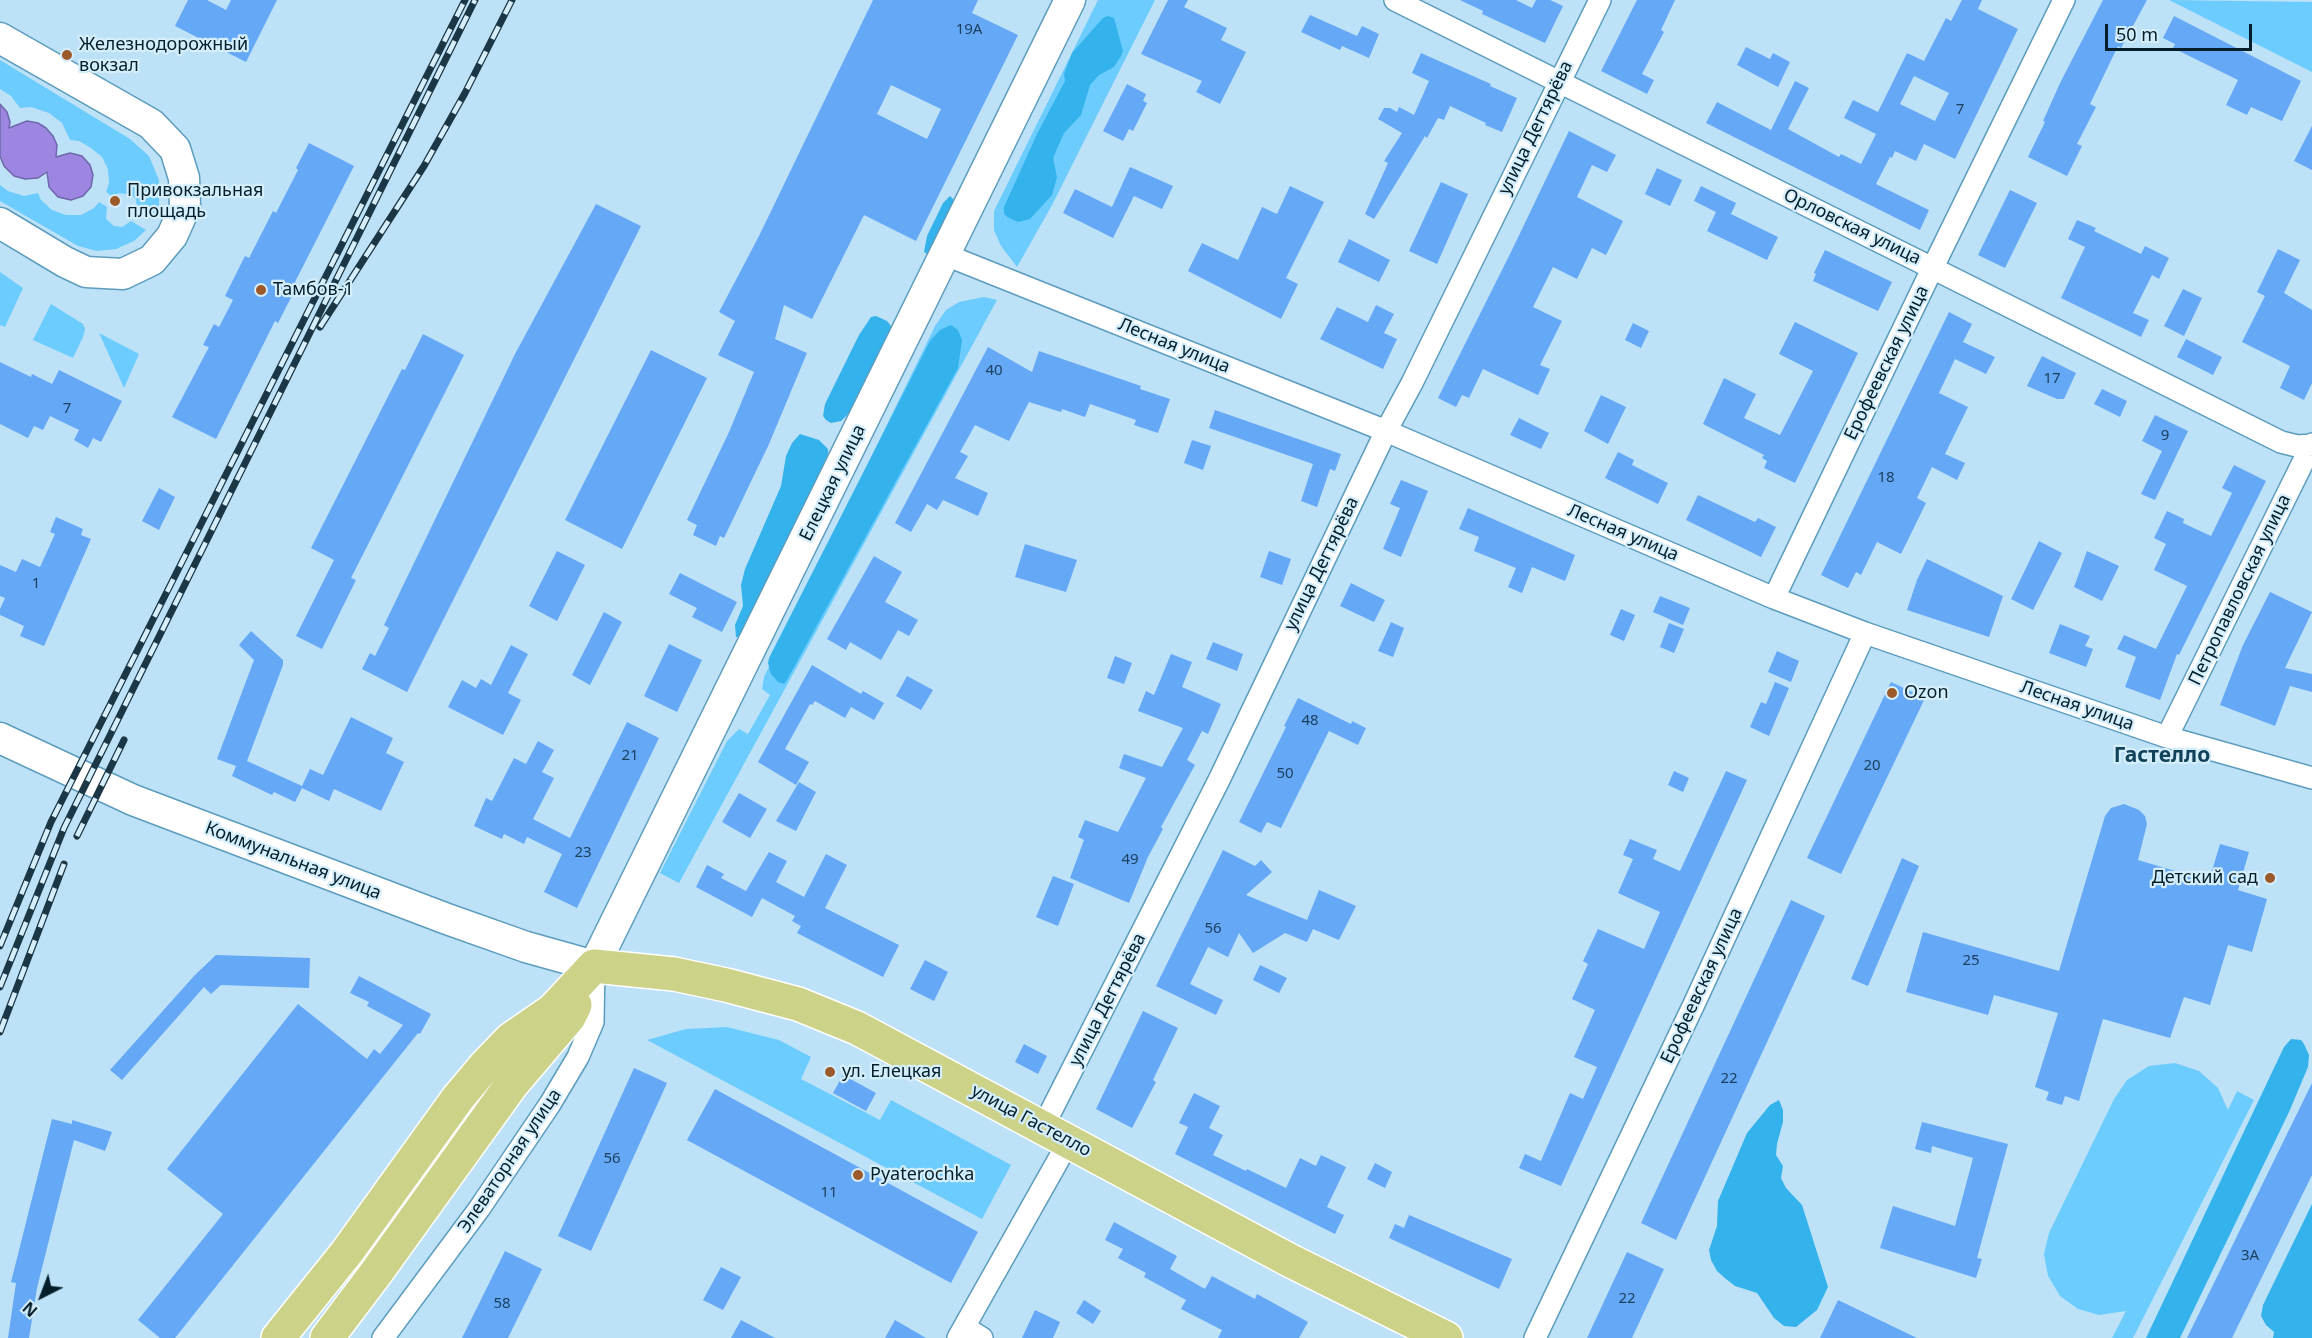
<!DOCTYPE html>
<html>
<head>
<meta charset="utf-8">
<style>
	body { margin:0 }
	#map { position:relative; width:2312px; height:1338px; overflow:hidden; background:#bde2f8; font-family:"Noto Sans",sans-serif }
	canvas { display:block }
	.north { position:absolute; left:12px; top:1266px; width:60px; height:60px; -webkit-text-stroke:4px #d5eefc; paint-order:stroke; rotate:222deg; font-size:16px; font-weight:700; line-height:24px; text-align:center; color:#041e2b }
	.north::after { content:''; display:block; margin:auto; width:21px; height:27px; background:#041e2b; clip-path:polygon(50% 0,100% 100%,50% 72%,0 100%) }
	.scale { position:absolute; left:2105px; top:24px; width:147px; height:27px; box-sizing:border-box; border:3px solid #041e2b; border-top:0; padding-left:8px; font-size:18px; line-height:21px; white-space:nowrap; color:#041e2b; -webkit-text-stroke:4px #d5eefc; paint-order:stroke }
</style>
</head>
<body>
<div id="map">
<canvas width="2312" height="1338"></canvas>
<div class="north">N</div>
<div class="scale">50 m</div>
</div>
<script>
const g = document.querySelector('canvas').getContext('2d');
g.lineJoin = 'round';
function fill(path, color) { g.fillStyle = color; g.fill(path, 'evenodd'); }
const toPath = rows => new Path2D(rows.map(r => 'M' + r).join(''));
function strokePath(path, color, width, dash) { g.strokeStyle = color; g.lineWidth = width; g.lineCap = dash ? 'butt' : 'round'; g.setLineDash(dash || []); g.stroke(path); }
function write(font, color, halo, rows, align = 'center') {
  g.font = font + ' "Noto Sans",sans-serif'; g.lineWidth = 4.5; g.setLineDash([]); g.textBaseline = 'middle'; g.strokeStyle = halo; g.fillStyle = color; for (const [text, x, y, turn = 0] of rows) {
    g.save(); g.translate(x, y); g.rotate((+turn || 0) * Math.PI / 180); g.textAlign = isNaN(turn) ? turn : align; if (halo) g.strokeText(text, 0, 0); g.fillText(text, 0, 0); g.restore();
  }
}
fill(toPath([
	[1098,0,1155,0,1051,207,1017,267,1001,246,994,230,994,211],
	[2169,0,2312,2,2312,72],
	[0,60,130,139,149,156,159,180,159,205,152,219,137,210,136,199,131,195,119,193,113,197,106,192,109,183,108,169,102,157,91,148,79,141,70,140,62,123,49,113,31,107,20,108,11,96,0,89],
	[0,185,8,191,24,196,38,193,41,200,52,210,66,215,81,215,94,208,99,202,107,207,106,219,114,226,122,227,131,221,146,230,134,241,116,249,97,251,78,246,0,201],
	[0,272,23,288,5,327,0,325],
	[984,297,997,300,679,883,660,873,727,741,739,729,748,734,770,695,762,689,764,677,935,326,946,310,959,302],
	[51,304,83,324,85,329,83,337,73,358,33,340],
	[99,333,139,354,124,388],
	[727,1027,779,1040,811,1057,801,1079,880,1120,891,1100,1011,1165,982,1219,647,1040,686,1029],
	[2175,1063,2199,1071,2218,1088,2228,1110,2237,1091,2254,1100,2133,1338,2112,1338,2126,1311,2099,1315,2078,1309,2060,1296,2048,1276,2044,1254,2049,1233,2114,1099,2127,1080,2149,1066]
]), '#6bccfd');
fill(toPath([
	[1108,16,1114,18,1123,51,1121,56,1114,67,1099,75,1090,85,1081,115,1064,133,1053,158,1057,177,1052,195,1030,219,1018,222,1007,217,1004,213,1004,207,1037,134,1065,81,1064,74,1072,53,1103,18],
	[950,196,958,204,929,255,924,252,927,236,943,203],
	[876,316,887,321,891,326,889,336,850,412,841,421,831,423,826,420,823,416,825,404,859,335,871,317],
	[951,325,958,330,962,340,958,368,787,680,784,684,778,682,771,674,768,663,769,658,930,341,940,330],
	[800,434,819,440,828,449,828,454,746,633,742,637,736,637,735,625,743,606,741,585,745,569,781,486,786,456,792,443],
	[2291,1039,2301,1040,2304,1044,2309,1055,2308,1067,2289,1112,2180,1338,2146,1338,2284,1047],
	[1779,1100,1783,1110,1783,1122,1777,1144,1776,1155,1783,1166,1781,1178,1786,1188,1802,1205,1828,1287,1817,1310,1796,1327,1784,1326,1774,1318,1757,1293,1735,1286,1726,1279,1717,1271,1711,1260,1709,1250,1717,1226,1718,1201,1747,1133,1770,1105],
	[2312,1204,2312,1338,2273,1338,2274,1332,2266,1325,2261,1316,2263,1305]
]), '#33b2eb');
const water = toPath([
	[0,104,7,112,10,122,9,128,27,121,38,123,46,128,53,136,57,145,56,157,70,153,82,156,90,165,93,175,91,187,83,196,71,200,58,197,49,187,47,172,38,178,25,179,14,176,4,166,0,156,0,104]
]);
fill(water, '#9c86e2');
strokePath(water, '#6e67ab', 1.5);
fill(toPath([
	[188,0,207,0,226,10,231,0,277,0,246,62,175,26],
	[873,0,978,0,972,13,1018,35,916,241,864,215,812,319,784,305,775,339,807,353,769,444,724,538,720,536,716,546,693,535,697,525,687,520,729,432,754,372,718,355,735,321,719,312,759,236],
	[891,85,941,109,927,139,877,114],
	[1168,0,1188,0,1184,7,1227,28,1221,40,1246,52,1220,104,1196,92,1202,81,1141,54],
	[1460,0,1516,0,1532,8,1536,0,1550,0,1563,6,1545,43,1482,14,1483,11],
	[1637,0,1675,0,1661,30,1664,32,1642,74,1654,80,1647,94,1601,71],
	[1962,0,1982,0,1978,9,2018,29,1955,159,1924,144,1916,161,1895,151,1892,158,1890,157,1876,184,1929,210,1920,230,1706,123,1717,102,1771,130,1795,81,1809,88,1788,129,1839,157,1841,154,1861,164,1876,134,1844,118,1853,100,1878,112,1907,53,1924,61,1946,18,1951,21],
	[1914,76,1949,93,1935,121,1900,104],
	[2103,0,2147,0,2121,48,2118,46,2090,104,2096,107,2077,144,2082,146,2067,176,2028,157,2045,122,2043,121,2061,81],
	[1310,15,1357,36,1362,26,1379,34,1369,58,1342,46,1340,50,1301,32],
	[2174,16,2301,81,2282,121,2251,107,2247,115,2226,105,2238,80,2173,48,2175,44,2163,38],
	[1746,47,1770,59,1773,53,1790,62,1778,87,1737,65],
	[1421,53,1491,84,1490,86,1517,98,1502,132,1485,125,1486,123,1450,106,1444,120,1438,118,1427,138,1425,136,1374,219,1365,214,1388,163,1384,161,1402,133,1378,119,1384,108,1390,108,1397,112,1399,107,1414,115,1429,81,1412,73],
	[1127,84,1146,94,1143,101,1147,103,1133,131,1129,129,1123,141,1103,131],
	[2312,126,2312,170,2294,161],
	[1569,131,1616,155,1607,172,1592,165,1577,197,1623,221,1606,255,1592,248,1577,279,1553,267,1533,307,1562,321,1540,365,1550,369,1538,395,1483,369,1469,398,1462,395,1456,407,1438,398,1511,252],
	[309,143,354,166,295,282,298,284,278,323,275,321,216,439,172,417,209,347,203,345,214,324,219,327,233,300,225,296,245,256,249,258,273,211,276,213,298,170,296,168],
	[1130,167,1173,186,1162,209,1134,196,1113,238,1063,213,1075,189,1112,207],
	[1657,168,1682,180,1670,206,1645,194],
	[1441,182,1468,194,1437,264,1409,251],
	[1290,186,1324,202,1286,278,1298,284,1281,319,1188,271,1202,243,1238,260,1262,207,1277,214],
	[1701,186,1736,203,1731,214,1778,237,1767,260,1707,231,1716,212,1694,201],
	[2010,190,2037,203,2005,268,1978,255],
	[596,204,641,226,407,692,362,669,370,653,375,656,389,628,384,625,515,354],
	[2077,220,2096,228,2094,231,2141,254,2145,246,2169,258,2159,279,2152,275,2133,313,2149,320,2141,337,2061,298,2085,247,2068,239],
	[1349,239,1390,260,1379,282,1338,262],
	[2278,249,2300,260,2284,293,2312,310,2312,383,2304,400,2280,388,2290,366,2242,342,2265,296,2257,292],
	[1825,250,1892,282,1878,311,1813,281,1816,274,1814,273],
	[2183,289,2202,298,2184,336,2164,326],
	[1376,305,1394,314,1384,333,1397,339,1383,369,1320,339,1337,307,1368,322],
	[1949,312,1972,324,1963,342,1995,357,1986,374,1955,359,1939,393,1968,407,1945,454,1965,463,1957,480,1932,467,1917,498,1926,503,1901,554,1877,542,1861,575,1856,572,1848,588,1821,575],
	[1795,322,1858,353,1795,483,1764,468,1767,461,1762,458,1764,455,1703,424,1724,378,1756,394,1744,418,1780,435,1813,371,1779,354],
	[1633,323,1649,331,1641,348,1625,340],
	[423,334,464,355,351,578,356,580,322,649,296,636,334,560,311,548,402,369,405,370],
	[2186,339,2222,357,2213,375,2177,357],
	[988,347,1032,372,1039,351,1141,386,1140,389,1170,399,1158,433,1134,425,1136,420,1090,404,1085,417,1062,409,1061,412,1029,402,1009,441,975,425,960,452,968,456,955,478,988,493,978,516,943,500,937,510,927,504,911,532,895,523],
	[651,350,707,378,622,549,565,520],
	[2042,356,2076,373,2064,399,2057,399,2027,386],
	[0,362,31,377,32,374,52,384,59,370,122,401,101,442,93,438,88,448,74,440,79,430,50,416,43,430,34,426,28,438,0,424],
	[2102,389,2127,401,2120,417,2094,404],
	[1601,395,1626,407,1608,444,1584,431],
	[1215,410,1341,454,1335,471,1330,469,1317,507,1301,501,1313,464,1209,428],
	[2155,415,2188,431,2155,500,2141,494,2162,451,2142,441],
	[1519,418,1549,433,1541,449,1510,435],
	[1192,440,1211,446,1203,470,1184,463],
	[1618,452,1634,460,1632,465,1668,483,1658,504,1605,478],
	[2234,465,2266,481,2179,655,2177,654,2160,700,2125,687,2136,657,2117,649,2124,635,2156,649,2187,586,2154,570,2166,544,2154,538,2167,511,2184,519,2183,523,2211,536,2232,493,2222,488],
	[1401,480,1428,491,1401,557,1383,549,1400,508,1390,504],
	[159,488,175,497,159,530,142,521],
	[1698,495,1755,522,1758,518,1776,527,1761,557,1686,520],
	[1468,508,1575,555,1565,581,1532,567,1522,593,1508,587,1516,568,1474,551,1479,537,1459,529],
	[56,517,83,529,81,535,91,539,44,646,20,636,24,626,0,615,0,609,5,598,0,596,0,565,16,572,22,559,40,567,55,534,50,532],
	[2039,541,2062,553,2033,610,2011,599],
	[1025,544,1077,560,1066,592,1015,577],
	[557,551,585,565,557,621,529,606],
	[1269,551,1291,559,1282,585,1260,577],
	[2087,551,2119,566,2102,601,2074,587],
	[874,556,902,572,885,602,918,620,909,636,898,630,881,660,850,642,846,650,827,639],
	[1927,559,2003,596,1989,637,1907,610,1917,580],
	[680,573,737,602,722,632,692,617,697,608,669,594],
	[1351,583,1385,600,1374,622,1340,606],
	[2270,592,2312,612,2285,668,2312,674,2312,692,2290,686,2275,726,2220,705,2243,645],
	[1660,596,1690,608,1683,625,1653,612],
	[1621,609,1635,615,1624,641,1610,635],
	[604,612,622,622,590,685,572,675],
	[1391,622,1404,628,1393,657,1378,651],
	[1669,623,1684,629,1674,653,1660,647],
	[2060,624,2090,636,2085,646,2093,649,2086,667,2049,653],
	[251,631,283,660,283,665,247,761,302,786,310,769,323,775,351,717,393,738,386,753,404,762,381,811,334,789,329,801,302,788,295,802,274,792,272,795,232,776,236,766,217,759,254,660,239,645],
	[1213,642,1243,654,1237,671,1206,659],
	[669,644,702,660,677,712,644,696],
	[511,645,528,654,508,693,521,700,503,735,448,707,462,680,476,688,481,679,491,685],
	[1777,651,1799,661,1791,682,1768,672],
	[1171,654,1192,662,1182,687,1221,704,1208,734,1202,731,1187,760,1195,765,1161,827,1163,829,1148,857,1129,903,1070,878,1084,840,1078,837,1085,820,1118,832,1146,778,1119,768,1124,754,1162,767,1183,728,1138,711,1146,691,1154,695],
	[1115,656,1132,663,1124,684,1107,678],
	[812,665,861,694,863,691,884,703,874,720,851,707,845,718,815,701,812,705,810,704,785,749,809,762,796,785,758,762],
	[907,676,933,690,921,710,896,696],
	[1775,682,1789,688,1769,736,1750,727,1761,702,1766,704],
	[1891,682,1925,698,1841,874,1807,858],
	[1298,698,1351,724,1352,721,1366,728,1358,745,1329,731,1281,828,1267,822,1261,833,1239,822,1286,727,1284,726],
	[627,722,659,738,577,908,544,892,562,854,527,837,524,844,504,834,502,839,474,826,486,798,492,801,514,758,526,764,538,741,554,750,542,772,554,778,533,819,570,838],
	[1674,771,1689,778,1683,792,1668,785],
	[1726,771,1747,780,1561,1186,1519,1168,1525,1154,1541,1161,1570,1093,1583,1099,1597,1067,1574,1057,1595,1010,1572,999,1588,964,1583,961,1598,929,1644,949,1660,912,1618,893,1633,859,1623,855,1630,839,1657,850,1653,859,1680,871],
	[799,782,816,792,796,831,776,821],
	[739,793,767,809,750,838,722,822],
	[2124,804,2139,810,2145,816,2147,824,2138,860,2209,881,2220,844,2249,852,2238,890,2267,899,2252,952,2228,945,2210,1005,2184,997,2170,1038,2103,1019,2079,1101,2065,1096,2062,1105,2046,1100,2049,1092,2035,1087,2058,1013,1994,995,1988,1015,1906,992,1923,932,2059,971,2105,816,2111,808],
	[1223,850,1255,866,1261,860,1272,872,1246,895,1307,920,1319,890,1356,906,1339,940,1313,929,1307,942,1285,933,1253,953,1239,933,1228,957,1208,947,1190,984,1223,1000,1216,1015,1156,986],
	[769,852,787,861,776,882,804,897,826,854,847,865,825,908,899,945,883,977,797,933,801,926,792,921,795,916,762,898,752,917,696,887,707,865,724,874,721,878,746,891],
	[1902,858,1919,866,1868,986,1851,979],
	[1053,876,1074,884,1058,926,1036,917],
	[1791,900,1825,916,1676,1240,1641,1223],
	[216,955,310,958,309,988,221,985,211,994,204,987,122,1080,110,1070,194,976],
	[925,960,948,972,934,1001,910,989],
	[1260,965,1287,978,1279,993,1253,980],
	[359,976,431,1014,420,1034,418,1033,175,1338,160,1338,138,1320,223,1214,167,1169,298,1004,367,1059,374,1049,380,1054,403,1025,367,1006,369,1002,350,993],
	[1143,1011,1178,1028,1153,1080,1156,1082,1132,1128,1096,1109],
	[1024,1044,1047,1056,1038,1074,1015,1062],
	[634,1068,667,1083,591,1251,558,1236],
	[843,1075,876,1093,866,1111,833,1093],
	[2312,1083,2312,1175,2232,1338,2187,1338],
	[715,1089,978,1232,951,1283,687,1140],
	[1194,1093,1220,1106,1209,1128,1223,1135,1213,1155,1246,1171,1247,1169,1286,1188,1300,1158,1316,1166,1321,1155,1346,1167,1327,1207,1344,1215,1335,1234,1175,1154,1188,1127,1179,1123],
	[52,1119,72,1124,72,1120,112,1132,105,1151,74,1140,37,1288,29,1338,8,1338,16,1283,11,1282],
	[1922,1122,2008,1144,1977,1258,1982,1259,1976,1278,1880,1248,1893,1206,1955,1226,1973,1158,1932,1146,1931,1153,1915,1149],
	[1375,1163,1392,1172,1385,1188,1367,1179],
	[1409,1215,1512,1259,1499,1289,1389,1238,1395,1224,1404,1228],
	[1114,1222,1177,1256,1170,1269,1205,1289,1212,1276,1255,1299,1257,1294,1308,1322,1299,1338,1218,1338,1222,1330,1181,1309,1186,1300,1144,1277,1146,1273,1118,1258,1123,1249,1105,1240],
	[505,1251,542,1269,508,1338,462,1338],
	[1627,1252,1664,1269,1632,1338,1587,1338],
	[721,1267,741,1277,723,1310,703,1300],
	[1084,1300,1101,1311,1093,1324,1076,1313],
	[1838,1300,1917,1338,1820,1338],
	[1035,1310,1060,1322,1053,1338,1022,1338],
	[741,1320,775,1338,731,1338],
	[895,1320,926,1338,885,1338]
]), '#64a8f6');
const street = toPath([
	[1395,0,2281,442,2297,446,2312,445],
	[946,255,1386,431,1774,598,1865,633,2167,737,2312,778],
	[1774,598,1933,267,2064,0],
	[2167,737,2312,444],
	[1043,1127,1219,780,1386,431,1412,383,1600,0],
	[964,1327,982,1338],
	[383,1338,479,1209,550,1104,578,1057,593,1022,594,966],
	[958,1338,1069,1141],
	[1535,1338,1695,1002,1865,633]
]);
const secondary = toPath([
	[0,38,151,124,175,149,184,178,185,207,172,236,152,260,123,274,86,272,65,262,0,223],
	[0,738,133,800,447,919,526,947,594,966,1070,0]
]);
const primary = toPath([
	[594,966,674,974,726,985,798,1004,857,1028,1289,1260,1446,1338],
	[278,1338,347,1252,458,1098,484,1067,511,1039,553,1010,594,966],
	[327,1338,376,1273,512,1084,569,1017,575,1005]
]);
strokePath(street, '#5c9cbd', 24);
strokePath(secondary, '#5c9cbd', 33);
strokePath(primary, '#fff', 36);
strokePath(street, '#fff', 21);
strokePath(secondary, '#fff', 30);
strokePath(primary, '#cdd289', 33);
const rail = toPath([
	[320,327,424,166,465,93,512,0],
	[77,836,124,740],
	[0,946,51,822,465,0],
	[0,987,64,828,475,0],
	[0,1032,64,864]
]);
strokePath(rail, '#1b3644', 7);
strokePath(rail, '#d5eefc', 4.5, [14]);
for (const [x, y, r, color] of [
	[67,55,6,"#9c5929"],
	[115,201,6,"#9c5929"],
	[261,290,6,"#9c5929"],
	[1892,693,6,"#9c5929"],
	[2270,878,6,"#9c5929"],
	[830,1072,6,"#9c5929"],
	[858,1175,6,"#9c5929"]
]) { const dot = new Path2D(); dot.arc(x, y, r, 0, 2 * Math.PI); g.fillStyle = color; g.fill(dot); strokePath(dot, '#d5eefc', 2); }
write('15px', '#1c405e', null, [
	["19А",969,30],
	["7",1960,110],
	["40",994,371],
	["17",2052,379],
	["7",67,409],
	["9",2165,436],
	["18",1886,478],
	["1",36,584],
	["48",1310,721],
	["21",630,756],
	["20",1872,766],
	["50",1285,774],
	["23",583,853],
	["49",1130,860],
	["56",1213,929],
	["25",1971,961],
	["22",1729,1079],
	["56",612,1159],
	["11",829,1193],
	["3А",2250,1256],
	["22",1627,1299],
	["58",502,1304]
]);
write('18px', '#041e2b', '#d5eefc', [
	["Железнодорожный",79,45],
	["вокзал",79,66],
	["Привокзальная",127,191],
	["площадь",127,212],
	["Тамбов-1",273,290],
	["Ozon",1904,693],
	["Детский сад",2258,878,"right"],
	["ул. Елецкая",842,1072],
	["Pyaterochka",870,1175]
], 'left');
write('18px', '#041e2b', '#d5eefc', [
	["улица Дегтярёва",1536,128,-64],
	["Орловская улица",1852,227,26],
	["Лесная улица",1174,346,22],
	["Ерофеевская улица",1887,363,-64],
	["Елецкая улица",833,483,-64],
	["Лесная улица",1623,533,23],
	["улица Дегтярёва",1322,564,-64],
	["Петропавловская улица",2240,590,-64],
	["Лесная улица",2077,706,19],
	["Коммунальная улица",293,861,21],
	["Ерофеевская улица",1702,986,-65],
	["улица Дегтярёва",1108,1000,-63],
	["улица Гастелло",1031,1121,28],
	["Элеваторная улица",510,1161,-56]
]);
write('bold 21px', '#10435a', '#d5eefc', [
	["Гастелло",2162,756]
]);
</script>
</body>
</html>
